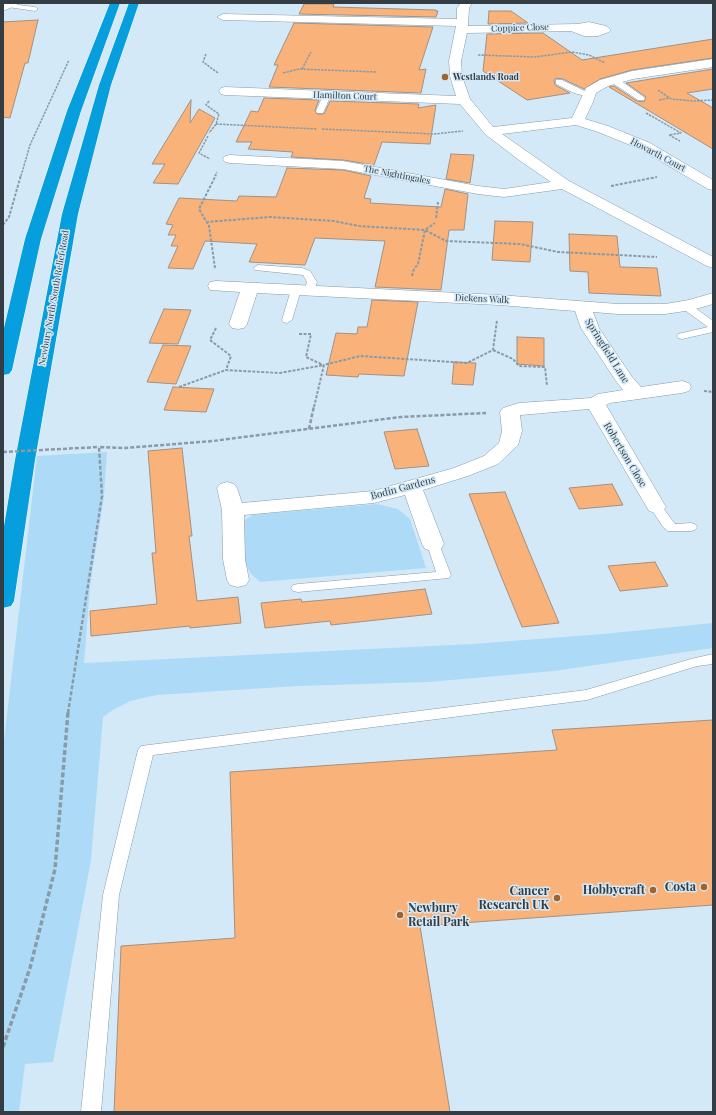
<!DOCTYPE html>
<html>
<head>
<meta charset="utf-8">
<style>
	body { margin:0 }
	#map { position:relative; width:716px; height:1115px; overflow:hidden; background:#d3e9f8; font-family:"Playfair Display",serif }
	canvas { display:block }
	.frame { position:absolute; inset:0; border:4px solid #343d43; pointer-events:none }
</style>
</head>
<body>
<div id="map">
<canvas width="716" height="1115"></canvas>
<div class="frame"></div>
</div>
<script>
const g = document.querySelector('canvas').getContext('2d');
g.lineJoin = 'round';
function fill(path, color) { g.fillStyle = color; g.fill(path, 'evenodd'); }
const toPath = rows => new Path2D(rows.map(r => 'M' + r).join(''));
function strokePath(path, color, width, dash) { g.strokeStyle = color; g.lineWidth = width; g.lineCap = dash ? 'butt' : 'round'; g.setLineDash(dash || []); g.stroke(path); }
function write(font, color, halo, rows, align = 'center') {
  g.font = font + ' "Playfair Display",serif'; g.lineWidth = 3; g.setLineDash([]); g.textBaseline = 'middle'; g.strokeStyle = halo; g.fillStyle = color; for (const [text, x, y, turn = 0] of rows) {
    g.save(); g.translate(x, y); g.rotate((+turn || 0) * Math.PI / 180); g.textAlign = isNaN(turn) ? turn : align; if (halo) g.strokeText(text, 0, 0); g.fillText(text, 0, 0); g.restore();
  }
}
fill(toPath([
	[107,452,104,496,90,586,84,663,472,644,603,634,713,623,713,648,554,671,429,682,298,686,157,695,130,701,113,710,103,717,91,860,53,1062,25,1064,19,1112,3,1112,3,749,37,456],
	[377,504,398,509,410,519,426,568,260,582,251,574,242,559,242,522,252,515]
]), '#addbf7');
const building = toPath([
	[304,4,334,4,333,7,436,10,436,11,438,11,436,17,299,14,304,4],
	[489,11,511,11,528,23,488,24,489,11],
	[38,20,28,63,25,63,10,118,3,117,3,22,38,20],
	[294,23,433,27,419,70,426,69,421,93,269,87,278,65,274,65,294,23],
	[543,33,582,60,713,39,713,58,632,70,600,79,584,89,563,79,556,78,554,80,555,85,570,93,527,100,483,71,487,34,543,33],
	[713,69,713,89,687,93,713,108,713,149,609,87,614,86,637,101,644,102,646,97,626,83,713,69],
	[264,98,319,100,315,110,317,114,324,114,330,101,419,104,418,108,436,105,430,144,382,142,374,165,343,160,291,157,293,152,248,149,252,142,236,142,251,111,258,112,264,98],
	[191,100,190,123,199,109,215,118,178,184,153,183,165,164,152,164,191,100],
	[451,154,474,155,470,183,446,179,451,154],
	[287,168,343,170,371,176,364,198,371,199,370,203,441,207,445,189,468,194,464,230,449,230,441,290,375,287,385,241,315,238,305,265,249,262,257,244,205,241,193,269,168,268,178,246,171,246,176,235,168,235,173,225,166,224,179,198,237,201,239,196,276,197,287,168],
	[495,221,533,222,530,262,492,260,495,221],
	[569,234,617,236,620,267,657,268,661,296,589,293,588,272,570,271,569,234],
	[372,300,418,302,404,376,359,374,358,377,326,375,336,333,357,334,358,327,367,327,372,300],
	[164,309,191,310,178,344,149,343,164,309],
	[517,337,544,338,544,366,517,364,517,337],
	[163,345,191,346,176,384,147,382,163,345],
	[454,362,476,363,473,385,452,384,454,362],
	[173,387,214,389,206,412,164,410,173,387],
	[417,429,429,466,395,469,384,432,417,429],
	[182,448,192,536,189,536,197,601,238,597,241,623,190,628,190,626,91,636,90,611,157,604,152,553,156,553,148,451,182,448],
	[612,484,623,505,579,509,569,488,612,484],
	[505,492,528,549,559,623,522,627,499,571,469,494,505,492],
	[655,562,668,586,620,591,608,566,655,562],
	[425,589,432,614,331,625,330,621,265,628,261,603,301,599,302,602,346,598,425,589],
	[713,720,713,905,420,926,450,1112,114,1112,121,946,235,938,230,772,557,750,552,730,713,720]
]);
fill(building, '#f8b27a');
strokePath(building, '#a39082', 1);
const lane = toPath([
	[10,4,35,7,38,9,35,11,8,7,7,6,10,4],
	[611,78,617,78,645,98,644,100,638,100,611,82,611,78],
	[556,80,562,80,593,95,589,97,574,93,556,84,556,80],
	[324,93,327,93,331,95,323,113,317,113,316,111,324,93],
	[258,265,302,268,310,271,317,282,314,291,309,294,304,291,307,282,303,275,255,270,253,268,258,265],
	[296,287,301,290,292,320,287,323,283,322,282,320,291,290,296,287],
	[686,303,690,304,713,321,713,332,682,339,678,338,677,336,678,334,708,327,682,308,681,306,682,304,686,303],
	[656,503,660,504,675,524,691,523,695,524,697,527,695,530,691,531,668,531,663,527,650,507,652,504,656,503],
	[433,540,438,541,439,544,451,575,449,578,298,592,293,591,291,588,293,585,298,584,436,572,427,544,428,541,433,540],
	[713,654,713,664,697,666,587,700,153,755,119,895,101,1112,81,1112,103,895,138,750,141,746,586,690,691,659,713,654]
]);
const street = toPath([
	[4,3,18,3,17,5,3,11,3,4,4,3],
	[461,3,472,3,469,8,468,26,578,24,589,22,606,26,611,30,609,32,598,36,584,36,571,31,467,33,461,61,462,76,470,99,493,127,572,118,586,88,600,80,632,71,713,59,713,67,633,79,608,86,596,93,593,102,585,119,608,126,650,143,713,180,713,190,708,189,640,149,598,132,576,125,502,134,569,181,713,257,713,268,707,266,562,189,504,197,478,194,343,169,230,163,225,162,223,159,225,156,230,155,343,161,478,186,504,189,551,182,519,160,485,134,460,104,225,95,221,94,219,91,221,88,225,87,456,96,450,76,449,61,456,26,223,20,217,17,223,14,457,19,457,8,461,3],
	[216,281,499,295,618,304,665,304,689,300,713,293,713,304,692,310,665,314,618,314,593,312,599,328,632,377,641,387,682,381,689,383,691,387,689,391,682,393,610,403,606,405,666,507,663,511,656,513,649,511,589,409,521,415,520,415,522,431,518,445,498,464,468,476,423,490,444,544,441,549,433,551,425,549,422,544,405,495,374,503,244,515,245,559,249,580,246,585,238,587,230,585,227,580,223,559,222,510,217,488,220,484,227,482,234,484,237,488,242,503,373,491,454,468,484,456,499,443,502,431,500,412,503,408,519,403,591,398,598,394,623,390,616,381,581,328,575,311,499,305,257,293,247,324,244,328,238,329,232,328,229,324,240,292,210,290,208,286,210,282,216,281]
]);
const highway = toPath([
	[110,3,120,3,81,111,41,239,12,370,9,374,3,375,3,332,25,239,67,111,110,3],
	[129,3,139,3,111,85,78,214,35,460,14,601,11,606,3,608,3,532,15,460,62,214,99,85,129,3]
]);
strokePath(lane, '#869aa8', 1);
strokePath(street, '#869aa8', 1);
strokePath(highway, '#fff', 1);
strokePath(toPath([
	[206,54,203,62,218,73],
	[478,55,535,57,572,52,589,55,605,63],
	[302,69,311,52],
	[283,73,299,69,376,72],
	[658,90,671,99,693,101,713,100],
	[659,100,670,98],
	[209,101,206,105,219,114,216,124,209,133],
	[646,113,681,133,669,135,680,141],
	[216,124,317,129],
	[322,129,434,134,463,131],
	[208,136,199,153,210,159],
	[21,176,30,145,69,60],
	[215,176,217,172]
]), '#8b9ba6', 1.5, [2.5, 1]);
strokePath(toPath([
	[611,186,657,177],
	[436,218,438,202],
	[206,222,270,217,334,221,359,226,425,230,446,241,520,244,558,252,657,257],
	[3,225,9,217,21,175],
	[215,268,209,226,199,209,216,175],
	[412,276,414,269,418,264,425,230,435,223],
	[216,328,210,340,231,356,226,370,280,373,324,365],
	[299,334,311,334,306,357,323,365],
	[493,350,513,359,519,366,545,367,547,386],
	[179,387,226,370],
	[704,391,713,392],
	[314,407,324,365,360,356,467,363,493,350,497,320]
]), '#8b9ba6', 2, [3, 1.5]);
strokePath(toPath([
	[309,429,314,406],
	[68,713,102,496,99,447,125,448,213,441,401,417,486,413]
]), '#8b9ba6', 2.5, [4, 2]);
strokePath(toPath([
	[3,1047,30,968,55,869,68,712]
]), '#8b9ba6', 3.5, [5, 2.5]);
fill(lane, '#fff');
fill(street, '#fff');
fill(highway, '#069edd');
strokePath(toPath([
	[3,452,99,447]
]), '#8b9ba6', 2.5, [4, 2]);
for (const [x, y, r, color] of [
	[445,77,4,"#a16329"],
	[704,887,4,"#a16329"],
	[653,890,4,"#a16329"],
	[557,898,4,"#a16329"],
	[400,915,4,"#a16329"]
]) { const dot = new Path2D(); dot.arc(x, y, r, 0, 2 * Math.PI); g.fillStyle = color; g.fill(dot); strokePath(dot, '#d3e9f8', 1.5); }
write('9px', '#343d43', '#d3e9f8', [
	["Coppice Close",520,28,-2],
	["Hamilton Court",345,96,2],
	["Howarth Court",658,155,28],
	["The Nightingales",397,175,11],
	["Newbury North/South Relief Road",54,298,-80],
	["Dickens Walk",482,299,3]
]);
write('bold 9px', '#343d43', '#d3e9f8', [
	["Westlands Road",453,77]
], 'left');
write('10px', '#343d43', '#d3e9f8', [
	["Springfield Lane",607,351,58],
	["Robertson Close",625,455,59],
	["Bodin Gardens",403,488,-15]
]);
write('bold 12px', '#343d43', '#d3e9f8', [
	["Costa",696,887],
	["Hobbycraft",645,890],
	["Cancer",549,891],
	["Research UK",549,905],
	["Newbury",408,908,"left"],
	["Retail Park",408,922,"left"]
], 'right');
</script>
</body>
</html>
